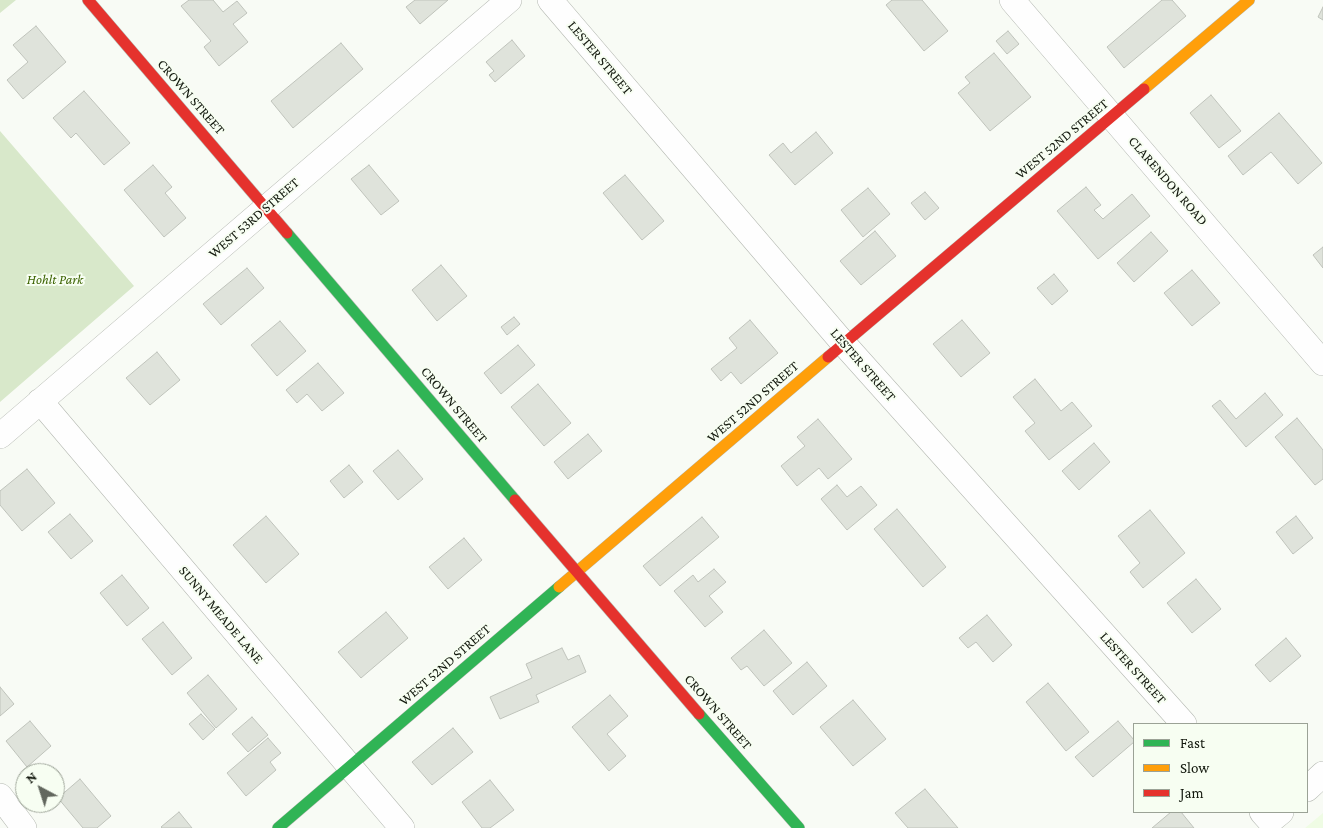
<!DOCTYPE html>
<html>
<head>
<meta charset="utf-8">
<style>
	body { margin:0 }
	#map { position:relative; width:1323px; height:828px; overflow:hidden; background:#f8fbf5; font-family:"Crimson Pro",serif }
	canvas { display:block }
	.legend { position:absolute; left:1133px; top:723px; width:175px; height:90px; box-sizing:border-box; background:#f7fef2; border:1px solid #9ba296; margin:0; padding:6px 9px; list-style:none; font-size:15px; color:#12180d }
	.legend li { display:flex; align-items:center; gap:10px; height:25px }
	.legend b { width:25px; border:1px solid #9ba296 }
	.north { position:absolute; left:15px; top:763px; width:50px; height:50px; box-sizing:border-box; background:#f7fef2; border:1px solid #9ba296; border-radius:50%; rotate:320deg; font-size:14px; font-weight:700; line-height:20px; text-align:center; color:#12180d }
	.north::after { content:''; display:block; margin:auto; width:18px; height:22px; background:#62675e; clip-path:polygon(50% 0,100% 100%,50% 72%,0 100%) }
</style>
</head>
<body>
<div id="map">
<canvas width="1323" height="828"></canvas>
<ul class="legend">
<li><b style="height:6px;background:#30b455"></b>Fast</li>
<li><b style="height:6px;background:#ff9f0a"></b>Slow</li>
<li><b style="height:6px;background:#e5322d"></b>Jam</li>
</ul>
<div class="north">N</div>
</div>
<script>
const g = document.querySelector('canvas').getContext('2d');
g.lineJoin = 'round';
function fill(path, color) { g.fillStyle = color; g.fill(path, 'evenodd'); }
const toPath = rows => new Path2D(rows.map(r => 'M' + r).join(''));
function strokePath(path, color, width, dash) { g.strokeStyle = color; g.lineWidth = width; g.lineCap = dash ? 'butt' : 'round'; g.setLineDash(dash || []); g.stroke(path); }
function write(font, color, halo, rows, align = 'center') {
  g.font = font + ' "Crimson Pro",serif'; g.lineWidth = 4; g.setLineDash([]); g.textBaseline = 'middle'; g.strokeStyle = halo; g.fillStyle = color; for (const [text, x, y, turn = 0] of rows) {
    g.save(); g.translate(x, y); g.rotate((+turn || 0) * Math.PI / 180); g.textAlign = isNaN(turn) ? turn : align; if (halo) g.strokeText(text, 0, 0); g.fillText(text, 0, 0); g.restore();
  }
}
fill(toPath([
	[1323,813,1323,828,1305,828]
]), '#effce4');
fill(toPath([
	[0,0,16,0,0,13],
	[0,131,134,286,0,402]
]), '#d8e8ca');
const building = toPath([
	[189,0,213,0,223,12,237,1,247,13,233,24,248,42,219,66,204,47,211,41,181,6,189,0],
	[415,0,448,0,420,24,406,7,415,0],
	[892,0,922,0,948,31,924,51,886,5,892,0],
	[1162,0,1172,0,1186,16,1124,68,1107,47,1162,0],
	[1323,7,1323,20,1318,17,1323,7],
	[36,26,66,62,23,99,7,80,28,62,13,45,36,26],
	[1008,31,1019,44,1007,54,996,41,1008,31],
	[512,40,525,56,495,82,489,75,494,71,486,62,512,40],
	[341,43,363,69,293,128,271,101,341,43],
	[994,53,1031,97,990,131,958,93,970,83,965,77,994,53],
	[84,91,130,143,104,165,76,133,71,138,53,118,84,91],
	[1211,95,1241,131,1219,148,1190,113,1211,95],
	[1279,113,1322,163,1298,184,1271,152,1243,175,1228,156,1279,113],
	[816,132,833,153,795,185,769,155,783,143,791,153,816,132],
	[153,165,172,187,165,193,186,218,164,237,124,190,153,165],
	[369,165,399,201,381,215,351,179,369,165],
	[625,175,664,221,642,240,603,193,625,175],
	[1086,187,1101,205,1094,210,1103,219,1132,194,1150,216,1098,259,1057,211,1086,187],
	[868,188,890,214,863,237,841,210,868,188],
	[925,192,939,208,925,220,911,203,925,192],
	[875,231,896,256,861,285,840,261,875,231],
	[1151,232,1168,251,1134,282,1117,263,1151,232],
	[1323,247,1323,268,1313,255,1323,247],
	[441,265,467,296,437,321,412,290,441,265],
	[247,268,264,288,221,325,203,304,247,268],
	[1192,270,1220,303,1192,326,1164,293,1192,270],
	[1054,274,1068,291,1052,305,1037,288,1054,274],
	[514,317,520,324,507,335,501,327,514,317],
	[750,320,778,353,741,384,731,372,721,381,711,369,737,348,729,338,750,320],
	[962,320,990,353,961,377,933,344,962,320],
	[280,321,306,351,277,376,251,345,280,321],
	[518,345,535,365,501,394,484,373,518,345],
	[157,352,180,380,150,405,126,378,157,352],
	[318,363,344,393,322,411,307,394,297,403,286,390,318,363],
	[1035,379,1061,411,1072,402,1092,426,1049,460,1025,431,1035,423,1013,397,1035,379],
	[538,384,571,423,544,446,511,407,538,384],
	[1265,393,1283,415,1246,447,1212,406,1220,400,1236,419,1265,393],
	[1297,418,1323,450,1323,479,1315,485,1275,437,1297,418],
	[818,419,852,459,828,479,819,468,797,486,781,466,805,446,797,437,818,419],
	[588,434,602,451,568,479,554,462,588,434],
	[1094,443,1110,462,1079,490,1062,471,1094,443],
	[398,450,423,479,398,500,373,471,398,450],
	[349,465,363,482,344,498,330,481,349,465],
	[27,469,55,503,22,531,0,505,0,491,27,469],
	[837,485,847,497,861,486,877,505,847,530,821,499,837,485],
	[897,509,946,567,923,587,874,529,897,509],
	[1150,510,1185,553,1143,588,1130,572,1140,563,1118,536,1150,510],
	[70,514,93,541,71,559,48,532,70,514],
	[266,516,299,554,266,583,233,545,266,516],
	[1296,516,1313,538,1293,554,1276,532,1296,516],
	[702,517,719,537,660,586,643,566,702,517],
	[464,538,482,560,448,589,429,567,464,538],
	[714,569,726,582,709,596,723,612,705,627,674,591,693,575,698,582,714,569],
	[122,575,149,608,127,626,100,593,122,575],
	[1196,579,1221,609,1192,633,1167,603,1196,579],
	[386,612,408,638,361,678,338,652,386,612],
	[987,615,1012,645,993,662,976,642,968,648,959,638,987,615],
	[163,622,192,658,172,675,142,639,163,622],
	[764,630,792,663,764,686,747,666,741,670,731,658,764,630],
	[1286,638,1301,656,1270,682,1255,665,1286,638],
	[562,648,568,660,579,655,586,672,536,695,539,702,500,719,490,697,532,678,526,664,562,648],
	[807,662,827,686,793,715,773,691,807,662],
	[208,675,237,709,216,728,187,693,208,675],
	[1048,683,1089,732,1066,751,1026,702,1048,683],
	[0,687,14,704,0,716,0,687],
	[610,695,628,716,607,734,626,756,609,771,572,727,610,695],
	[853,700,886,739,853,766,820,727,853,700],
	[201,714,215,729,203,740,189,724,201,714],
	[252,717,268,735,248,752,232,734,252,717],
	[30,721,51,746,27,767,6,741,30,721],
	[1118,721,1134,740,1134,742,1093,777,1075,757,1118,721],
	[453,728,473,752,432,785,412,762,453,728],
	[268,738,281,753,270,762,276,770,246,796,227,773,268,738],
	[80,779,111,816,97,828,83,828,58,798,80,779],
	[490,780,514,810,490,828,482,828,462,802,490,780],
	[925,789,958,828,908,828,895,813,925,789],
	[179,812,192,828,162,828,161,827,179,812],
	[1171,812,1181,812,1194,828,1152,828,1171,812]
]);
fill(building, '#dfe3db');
strokePath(building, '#bfc3bb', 1);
const street = toPath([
	[550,0,844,344,1184,724],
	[1012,0,1323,363],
	[40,401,402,828],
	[0,436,509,0],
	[1307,789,1323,774],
	[0,796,24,828],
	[1262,812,1270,821,1281,812]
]);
const fast = toPath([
	[287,233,515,500],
	[699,714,799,828],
	[278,828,559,587]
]);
const slow = toPath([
	[1144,89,1249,0],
	[559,587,828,357]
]);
const jam = toPath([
	[88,0,287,233],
	[828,357,1144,89],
	[515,500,699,714]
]);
strokePath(street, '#b4b8b1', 26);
strokePath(fast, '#b4b8b1', 12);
strokePath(slow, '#b4b8b1', 12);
strokePath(jam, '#b4b8b1', 12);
strokePath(street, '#fefefe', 25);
strokePath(fast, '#30b455', 11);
strokePath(slow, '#ff9f0a', 11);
strokePath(jam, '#e5322d', 11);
write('14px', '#12180d', '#f7fef2', [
	["LESTER STREET",600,58,50],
	["CROWN STREET",191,97,49],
	["WEST 52ND STREET",1062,139,-40],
	["CLARENDON ROAD",1168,181,49],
	["WEST 53RD STREET",254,218,-41],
	["LESTER STREET",863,365,49],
	["WEST 52ND STREET",753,402,-41],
	["CROWN STREET",454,405,50],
	["SUNNY MEADE LANE",221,615,50],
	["WEST 52ND STREET",445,665,-41],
	["LESTER STREET",1133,668,48],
	["CROWN STREET",718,712,49]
]);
write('italic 14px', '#3e6504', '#f7fef2', [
	["Hohlt Park",55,280]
]);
</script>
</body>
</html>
